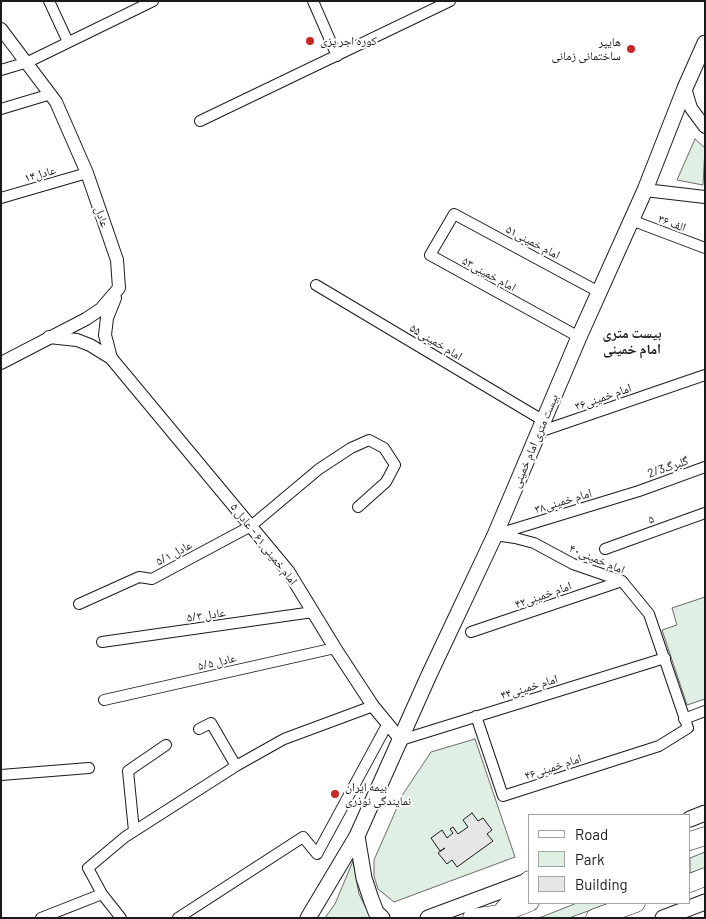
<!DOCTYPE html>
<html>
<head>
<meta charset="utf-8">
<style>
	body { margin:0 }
	#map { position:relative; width:706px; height:919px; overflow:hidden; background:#fff; font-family:Barlow,sans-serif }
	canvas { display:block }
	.frame { position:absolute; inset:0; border:2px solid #1a1a1a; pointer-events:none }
	.legend { position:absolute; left:528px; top:814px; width:162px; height:90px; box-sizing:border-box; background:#fff; border:1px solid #a3a3a3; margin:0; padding:6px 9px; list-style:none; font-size:15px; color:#1a1a1a }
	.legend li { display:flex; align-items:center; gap:10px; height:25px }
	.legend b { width:25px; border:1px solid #a3a3a3 }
</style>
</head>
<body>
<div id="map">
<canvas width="706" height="919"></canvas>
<div class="frame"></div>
<ul class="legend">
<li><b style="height:6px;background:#fff"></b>Road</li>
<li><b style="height:14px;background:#e0efe3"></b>Park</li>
<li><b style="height:14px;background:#e6e6e6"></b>Building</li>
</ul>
</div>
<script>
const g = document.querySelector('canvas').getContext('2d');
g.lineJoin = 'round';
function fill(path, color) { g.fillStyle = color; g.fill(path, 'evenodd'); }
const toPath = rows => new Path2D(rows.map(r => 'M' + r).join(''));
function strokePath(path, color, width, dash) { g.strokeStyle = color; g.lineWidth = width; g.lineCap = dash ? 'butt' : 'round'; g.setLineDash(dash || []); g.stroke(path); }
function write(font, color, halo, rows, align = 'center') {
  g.font = font + ' Barlow,"Noto Naskh Arabic",sans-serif'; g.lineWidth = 4; g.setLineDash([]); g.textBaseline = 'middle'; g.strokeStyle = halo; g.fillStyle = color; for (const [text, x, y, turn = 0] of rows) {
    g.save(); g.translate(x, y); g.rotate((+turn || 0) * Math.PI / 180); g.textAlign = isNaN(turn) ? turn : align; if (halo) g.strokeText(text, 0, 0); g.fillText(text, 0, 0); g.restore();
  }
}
const green = toPath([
	[695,139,705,148,703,185,677,180,695,139],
	[705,597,705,699,687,705,662,630,677,625,672,608,705,597],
	[475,739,515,857,394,902,378,889,374,876,374,860,403,794,431,752,475,739],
	[705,852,705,868,690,873,690,858,705,852],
	[353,861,359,894,371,918,325,918,335,904,353,861],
	[577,903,610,903,569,918,539,918,577,903]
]);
fill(green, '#e0efe3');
strokePath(green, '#6a6a6a', 1);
const building = toPath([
	[472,813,478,821,483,818,492,830,487,834,493,841,457,867,452,860,447,864,438,853,445,848,440,851,431,838,442,830,447,838,453,833,450,829,453,827,458,834,468,827,463,820,472,813]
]);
fill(building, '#e6e6e6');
strokePath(building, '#1a1a1a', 1);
const minor = toPath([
	[49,1,68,42],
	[313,1,337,56],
	[1,70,28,62,153,1],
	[1,109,51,94],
	[200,121,450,1],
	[1,198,87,173],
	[631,220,705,248],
	[316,285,544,421],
	[579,337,430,255,454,214,599,292],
	[539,432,705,375],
	[498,534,639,491,705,467],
	[605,549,705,513],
	[79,604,139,577,152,579,251,526,319,469,351,448,369,440,384,448,395,465,386,482,358,507],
	[471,632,622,581],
	[102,642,313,612],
	[104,700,335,648],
	[476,716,503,796,659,746,688,728,649,614,622,581,573,564,534,543,515,538,495,535],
	[684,719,705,711],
	[199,729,211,723,236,766],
	[401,740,665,658],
	[1,775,89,768],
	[134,831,128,771,166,745],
	[41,918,102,894],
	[121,918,102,894,88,868,125,837,236,766,284,739,373,706],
	[178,918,303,837,317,854,387,725]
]);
const tertiary = toPath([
	[1,29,56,102,87,173,117,260,119,288,101,309,86,319,1,363],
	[685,88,691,108,705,127],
	[645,190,705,197],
	[49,337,77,340,90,345,111,358,288,571,335,648,373,706,401,740],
	[111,358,105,335,107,318,115,298]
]);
const secondary = toPath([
	[690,819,705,813],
	[357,836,364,878,371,899,376,912,382,918],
	[308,918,357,836,429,675,495,535,579,337,645,190,685,88,705,43],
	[428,918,530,880],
	[663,918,705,902]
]);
const trunk = toPath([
	[690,841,705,836],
	[690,883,705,877],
	[502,913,530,902],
	[472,918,500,914,529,880],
	[595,918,636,903]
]);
strokePath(minor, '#1a1a1a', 12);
strokePath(tertiary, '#1a1a1a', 14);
strokePath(secondary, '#1a1a1a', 17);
strokePath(trunk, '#1a1a1a', 19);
strokePath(minor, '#fff', 10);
strokePath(tertiary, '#fff', 12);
strokePath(secondary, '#fff', 15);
strokePath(trunk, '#fff', 18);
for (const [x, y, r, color] of [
	[310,41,5,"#c62828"],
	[631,49,5,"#c62828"],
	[335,794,5,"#c62828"]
]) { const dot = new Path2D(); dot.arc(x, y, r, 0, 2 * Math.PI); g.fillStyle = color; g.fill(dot); strokePath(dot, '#fff', 2); }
write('12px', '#1a1a1a', '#fff', [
	["کوره اجر پزی",320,41],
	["هایپر",621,42,"right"],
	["ساختمانی زمانی",621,56,"right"],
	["بیمه ایران",345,787],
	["نمایندگی نوذری",345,801]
], 'left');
write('12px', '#1a1a1a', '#fff', [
	["عادل۱۴",40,174,-16],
	["عادل",102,217,71],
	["۳۶ الف",672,223,21],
	["امام خمینی۵۱",533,242,28],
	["امام خمینی۵۳",489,274,29],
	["امام خمینی۵۵",436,342,31],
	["امام خمینی۳۶",603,397,-19],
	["بیست متری امام خمینی",535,441,-67],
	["2/3گلبرگ",668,467,-19],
	["امام خمینی۳۸",563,501,-17],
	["۵",651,519,-19],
	["امام خمینی ۶۱ - عادل ۵",264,544,52],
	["عادل ۵/۱",174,553,-28],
	["امام خمینی۴۰",597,559,23],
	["امام خمینی۴۲",543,595,-19],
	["عادل ۵/۳",206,615,-8],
	["عادل ۵/۵",217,662,-13],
	["۴۴امام خمینی",529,687,-17],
	["امام خمینی۴۶",553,767,-18]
]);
write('bold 14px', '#1a1a1a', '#fff', [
	["بیست متری",632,333],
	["امام خمینی",632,349]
]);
</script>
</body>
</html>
